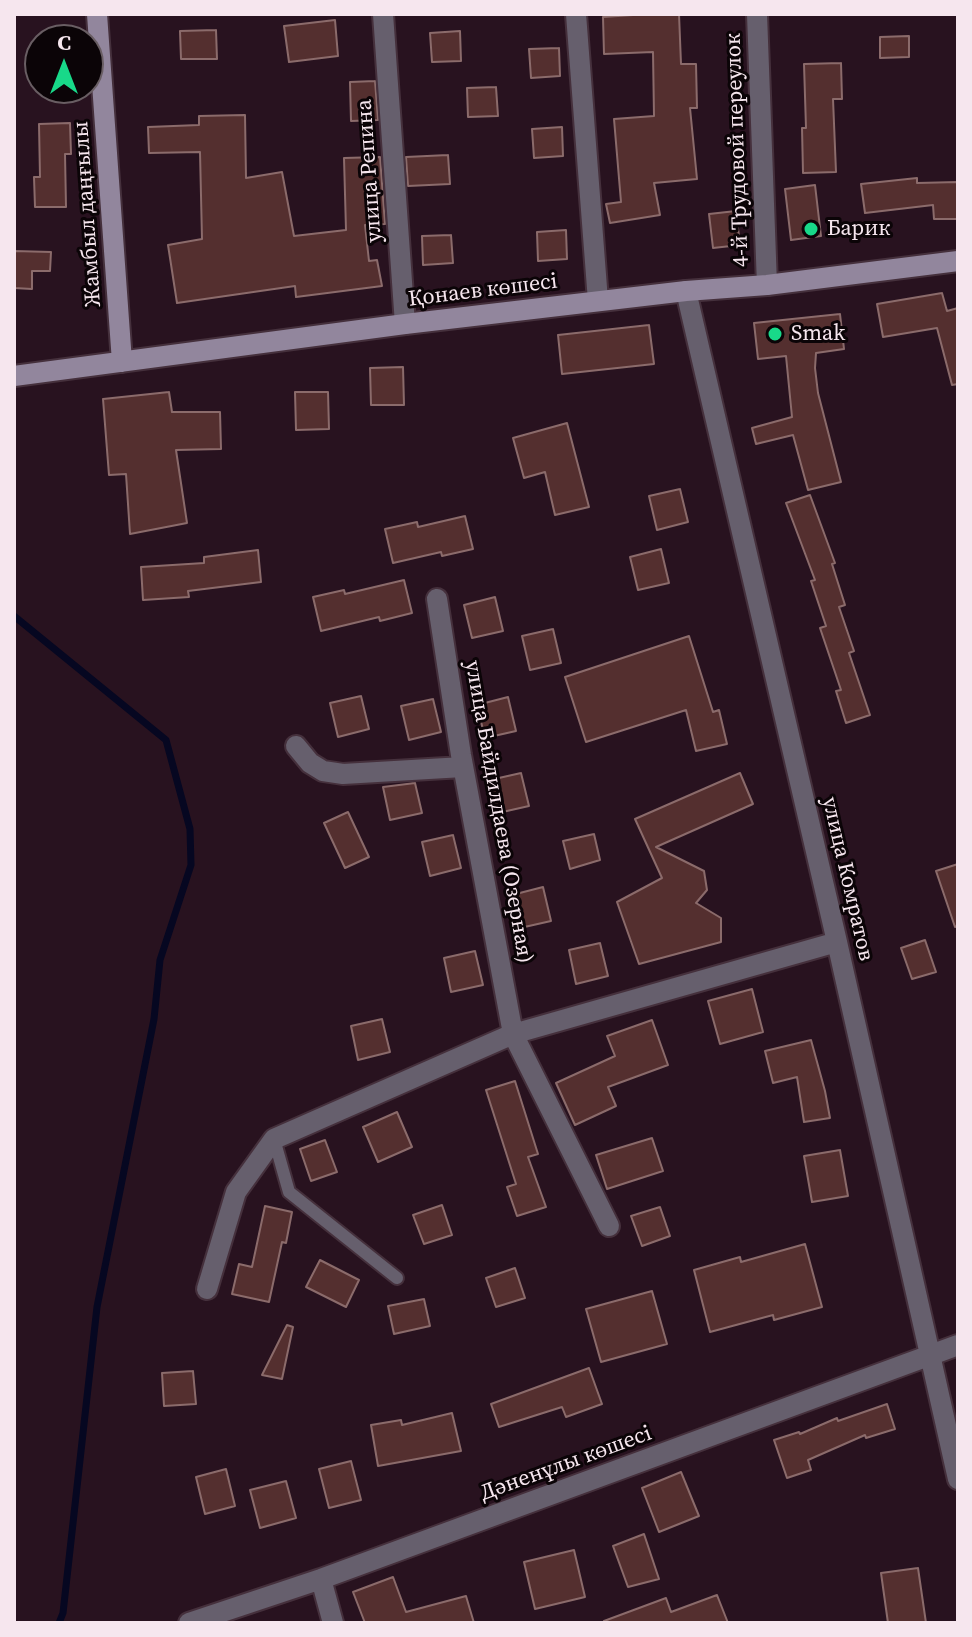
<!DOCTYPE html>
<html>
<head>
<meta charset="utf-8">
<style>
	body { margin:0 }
	#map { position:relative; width:972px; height:1637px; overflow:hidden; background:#28121f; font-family:"Source Serif 4",serif }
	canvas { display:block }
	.frame { position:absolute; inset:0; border:16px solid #f6e6ee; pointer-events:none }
	.north { position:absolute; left:24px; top:24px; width:80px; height:80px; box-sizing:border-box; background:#0b0407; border:2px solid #695e63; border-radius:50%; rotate:0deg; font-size:22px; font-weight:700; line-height:32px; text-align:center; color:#f6e6ee }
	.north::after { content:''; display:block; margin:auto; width:28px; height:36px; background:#18d989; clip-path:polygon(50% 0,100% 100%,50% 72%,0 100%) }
</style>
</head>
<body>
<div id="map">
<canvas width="972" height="1637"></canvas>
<div class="frame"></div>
<div class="north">С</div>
</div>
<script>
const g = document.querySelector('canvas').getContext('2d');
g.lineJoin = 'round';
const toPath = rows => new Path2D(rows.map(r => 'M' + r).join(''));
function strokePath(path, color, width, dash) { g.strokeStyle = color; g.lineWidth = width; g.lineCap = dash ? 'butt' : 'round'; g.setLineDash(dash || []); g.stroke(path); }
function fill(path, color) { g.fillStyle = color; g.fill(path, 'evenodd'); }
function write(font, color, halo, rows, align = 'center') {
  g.font = font + ' "Source Serif 4",serif'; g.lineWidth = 6; g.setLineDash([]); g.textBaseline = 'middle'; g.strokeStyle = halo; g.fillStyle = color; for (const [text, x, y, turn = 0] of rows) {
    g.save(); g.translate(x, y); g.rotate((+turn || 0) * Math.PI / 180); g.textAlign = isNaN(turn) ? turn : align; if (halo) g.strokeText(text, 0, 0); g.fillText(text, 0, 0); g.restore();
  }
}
strokePath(toPath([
	[14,616,166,740,190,829,191,865,160,960,154,1019,97,1307,63,1613,59,1623]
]), '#060721', 7);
const building = toPath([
	[648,14,679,14,681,64,696,64,697,108,690,108,697,179,654,183,660,215,610,223,606,204,621,202,614,119,654,116,653,52,604,54,603,17,648,14],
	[335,20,338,56,289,62,284,26,335,20],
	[216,30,217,59,181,59,180,31,216,30],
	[460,31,461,61,432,62,430,33,460,31],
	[909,36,909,57,880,58,880,37,909,36],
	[559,48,560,76,531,78,529,49,559,48],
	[841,63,842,99,833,99,836,172,803,173,802,128,806,128,804,64,841,63],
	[375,81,378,120,351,121,350,82,375,81],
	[496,87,498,116,468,117,467,88,496,87],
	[245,115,246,178,282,172,294,236,346,230,344,158,380,157,385,224,365,225,369,261,377,260,382,286,296,297,295,286,177,303,168,245,202,239,200,152,149,153,148,127,199,125,199,116,245,115],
	[70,123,71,154,65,154,66,207,35,207,34,177,40,177,39,124,70,123],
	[562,127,563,156,534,158,532,129,562,127],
	[448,155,450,184,408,186,406,157,448,155],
	[917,178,917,183,958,182,958,219,934,219,933,205,865,213,861,184,917,178],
	[815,185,821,236,791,240,785,189,815,185],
	[736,211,740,245,713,248,709,214,736,211],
	[566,230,567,259,538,261,537,232,566,230],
	[451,235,453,263,423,265,422,236,451,235],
	[14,251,51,252,50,271,32,271,32,289,14,288,14,251],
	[942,293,947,311,958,308,958,384,952,385,937,328,883,337,877,304,942,293],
	[840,314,844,349,816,353,815,368,818,393,841,482,808,490,793,435,756,444,752,428,792,417,786,356,758,359,754,323,840,314],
	[649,325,654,364,562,374,558,335,649,325],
	[403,367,404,405,371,405,370,368,403,367],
	[169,392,172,412,220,412,221,449,176,450,187,523,130,534,126,474,109,475,103,399,169,392],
	[295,392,328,392,329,429,296,430,295,392],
	[567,423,589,507,555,515,545,472,524,478,513,438,567,423],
	[680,489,688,522,657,530,649,496,680,489],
	[810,495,835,563,832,564,845,605,839,607,854,651,849,653,870,715,846,723,836,691,841,690,820,628,826,626,811,581,815,580,786,503,810,495],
	[465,516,473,549,442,556,441,552,393,563,385,529,417,522,418,527,465,516],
	[661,549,669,583,638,590,630,557,661,549],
	[258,550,261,582,188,591,189,597,143,600,141,567,204,563,204,557,258,550],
	[404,580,412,613,380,621,379,617,321,631,313,597,344,590,345,594,404,580],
	[495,597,503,631,472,638,464,605,495,597],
	[553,629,561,663,530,670,522,636,553,629],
	[689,636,713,712,719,710,727,744,696,751,686,710,586,742,565,677,689,636],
	[361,696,369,729,338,737,330,703,361,696],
	[508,697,516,731,485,738,477,705,508,697],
	[433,699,441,732,409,740,401,706,433,699],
	[521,773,529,806,498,813,490,780,521,773],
	[740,773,753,804,656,847,704,871,707,890,696,903,721,918,721,942,639,964,617,902,662,878,635,819,740,773],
	[415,783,422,813,390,820,383,787,415,783],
	[348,812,369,857,345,868,324,823,348,812],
	[594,834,600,860,570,869,563,841,594,834],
	[453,835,461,868,430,876,422,842,453,835],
	[958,864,958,926,955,927,936,871,958,864],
	[543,887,551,921,520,928,512,895,543,887],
	[925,940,936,972,912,979,901,948,925,940],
	[600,943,608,976,576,984,569,950,600,943],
	[475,951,483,985,451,992,444,958,475,951],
	[752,989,763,1032,720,1044,708,1001,752,989],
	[382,1019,390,1052,358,1060,351,1026,382,1019],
	[652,1020,668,1065,608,1087,616,1106,575,1125,556,1083,615,1056,607,1036,652,1020],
	[811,1040,825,1091,830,1118,804,1122,797,1077,773,1083,765,1051,811,1040],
	[515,1081,538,1154,528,1157,546,1207,517,1216,507,1187,516,1184,486,1090,515,1081],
	[397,1112,412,1147,378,1162,363,1127,397,1112],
	[652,1138,663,1171,607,1189,596,1155,652,1138],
	[325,1140,337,1172,311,1181,300,1149,325,1140],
	[840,1150,848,1196,812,1202,804,1156,840,1150],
	[442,1205,452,1235,424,1244,413,1215,442,1205],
	[265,1206,292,1212,286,1243,282,1242,269,1302,232,1294,239,1264,252,1267,265,1206],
	[660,1207,670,1236,642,1246,631,1216,660,1207],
	[805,1244,822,1307,774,1320,773,1315,710,1332,694,1270,740,1257,741,1262,805,1244],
	[320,1260,359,1280,346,1307,306,1287,320,1260],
	[515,1268,525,1298,496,1307,486,1278,515,1268],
	[652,1291,667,1344,601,1362,586,1309,652,1291],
	[424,1299,430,1326,394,1334,388,1306,424,1299],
	[287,1325,293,1327,282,1379,262,1375,287,1325],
	[589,1368,602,1404,566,1417,562,1407,499,1427,491,1404,589,1368],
	[193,1371,196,1404,164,1406,162,1373,193,1371],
	[887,1404,895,1429,866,1438,865,1435,808,1460,811,1470,787,1478,774,1440,799,1432,800,1434,837,1418,838,1421,887,1404],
	[452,1413,461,1451,378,1466,371,1425,401,1420,402,1425,452,1413],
	[351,1461,361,1500,329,1508,319,1469,351,1461],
	[226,1469,235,1506,205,1514,196,1477,226,1469],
	[681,1472,699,1516,659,1532,642,1488,681,1472],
	[286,1481,296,1518,260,1528,250,1490,286,1481],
	[644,1534,659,1579,628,1587,613,1546,644,1534],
	[574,1550,585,1597,535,1609,524,1562,574,1550],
	[918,1568,926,1623,888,1623,881,1573,918,1568],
	[393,1577,406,1612,466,1596,474,1623,365,1623,353,1592,393,1577],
	[717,1595,728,1623,605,1623,604,1621,666,1598,671,1612,717,1595]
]);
fill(building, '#542f2f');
strokePath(building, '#8b6b6b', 2);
const service = toPath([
	[274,1139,289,1192,397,1278]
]);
const minor = toPath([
	[383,14,405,324],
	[576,14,598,301],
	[757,14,767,285],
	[686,291,837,942,958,1479],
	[437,599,461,755,513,1034,609,1226],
	[296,746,310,763,323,771,343,774,463,767],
	[207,1289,236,1192,274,1139,513,1034,837,942],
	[321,1579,333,1623],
	[189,1623,321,1579,958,1345]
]);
const secondary = toPath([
	[97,14,122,362],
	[14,376,405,324,686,291,767,285,958,261]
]);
strokePath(service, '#45303c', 16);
strokePath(minor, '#45303c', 24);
strokePath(secondary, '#45303c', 24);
strokePath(service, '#665f6d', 12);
strokePath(minor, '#665f6d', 20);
strokePath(secondary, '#92869d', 20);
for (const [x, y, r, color] of [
	[811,229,8,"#18d989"],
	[775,334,8,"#18d989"]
]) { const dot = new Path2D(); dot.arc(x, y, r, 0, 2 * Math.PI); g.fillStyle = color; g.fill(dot); strokePath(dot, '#0b0407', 3); }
write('22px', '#f6e6ee', '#0b0407', [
	["4-й Трудовой переулок",738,150,-92],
	["улица Репина",370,171,-94],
	["Жамбыл даңғылы",88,214,-94],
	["Қонаев көшесі",483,291,-7],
	["улица Байдилдаева (Озерная)",498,812,80],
	["улица Комратов",847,879,77],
	["Дәненұлы көшесі",566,1464,-20]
]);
write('22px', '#f6e6ee', '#0b0407', [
	["Барик",827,229],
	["Smak",791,334]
], 'left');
</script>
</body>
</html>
